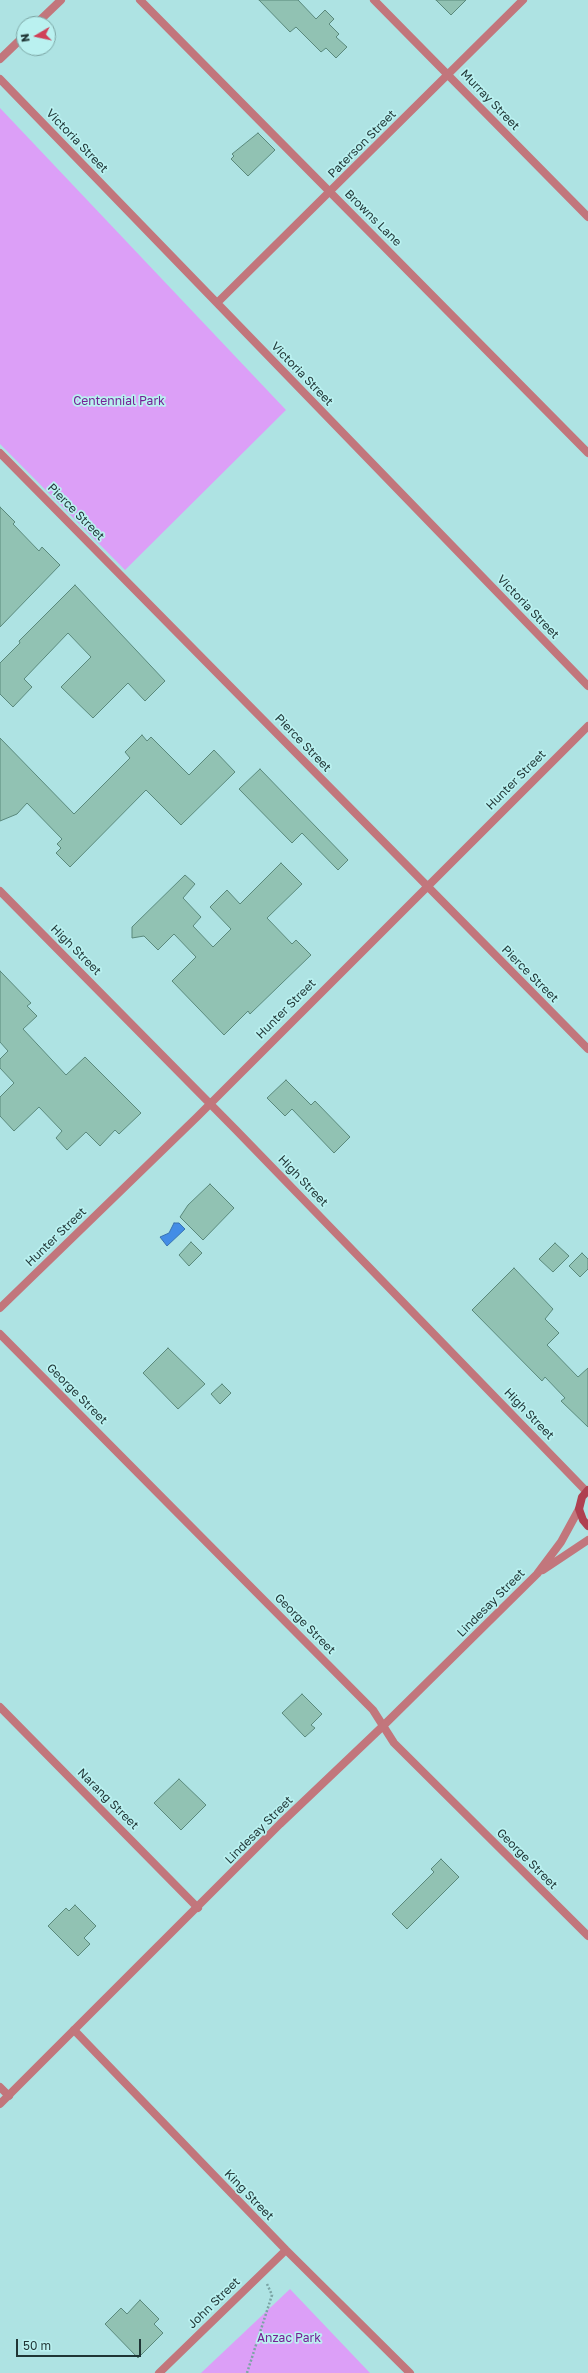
<!DOCTYPE html>
<html>
<head>
<meta charset="utf-8">
<style>
	body { margin:0 }
	#map { position:relative; width:588px; height:2373px; overflow:hidden; background:#aee3e3; font-family:"Golos Text",sans-serif }
	canvas { display:block }
	.north { position:absolute; left:16px; top:16px; width:40px; height:40px; box-sizing:border-box; background:#baf1f0; border:1px solid #7ca6a5; border-radius:50%; rotate:261deg; font-size:11px; font-weight:700; line-height:16px; text-align:center; color:#1f3535 }
	.north::after { content:''; display:block; margin:auto; width:14px; height:18px; background:#d04058; clip-path:polygon(50% 0,100% 100%,50% 72%,0 100%) }
	.scale { position:absolute; left:16px; top:2339px; width:125px; height:18px; box-sizing:border-box; border:2px solid #1f3535; border-top:0; padding-left:5px; font-size:12px; line-height:14px; white-space:nowrap; color:#1f3535; -webkit-text-stroke:3px #baf1f0; paint-order:stroke }
</style>
</head>
<body>
<div id="map">
<canvas width="588" height="2373"></canvas>
<div class="north">N</div>
<div class="scale">50 m</div>
</div>
<script>
const g = document.querySelector('canvas').getContext('2d');
g.lineJoin = 'round';
function fill(path, color) { g.fillStyle = color; g.fill(path, 'evenodd'); }
const toPath = rows => new Path2D(rows.map(r => 'M' + r).join(''));
function strokePath(path, color, width, dash) { g.strokeStyle = color; g.lineWidth = width; g.lineCap = dash ? 'butt' : 'round'; g.setLineDash(dash || []); g.stroke(path); }
function write(font, color, halo, rows, align = 'center') {
  g.font = font + ' "Golos Text",sans-serif'; g.lineWidth = 3.5; g.setLineDash([]); g.textBaseline = 'middle'; g.strokeStyle = halo; g.fillStyle = color; for (const [text, x, y, turn = 0] of rows) {
    g.save(); g.translate(x, y); g.rotate((+turn || 0) * Math.PI / 180); g.textAlign = isNaN(turn) ? turn : align; if (halo) g.strokeText(text, 0, 0); g.fillText(text, 0, 0); g.restore();
  }
}
fill(toPath([
	[0,108,286,410,125,570,0,444],
	[290,2289,370,2373,201,2373]
]), '#dc9ff7');
const water = toPath([
	[174,1223,179,1223,185,1229,167,1246,160,1237,169,1233,174,1223]
]);
fill(water, '#438de6');
strokePath(water, '#3873b1', 1);
const building = toPath([
	[259,0,298,0,316,19,325,10,334,19,329,24,339,34,336,37,347,47,336,58,326,48,321,52,296,27,290,32,259,0],
	[436,0,466,0,451,15,436,0],
	[258,133,275,150,248,176,231,159,234,156,232,154,258,133],
	[0,507,15,522,13,524,39,551,42,547,60,565,0,627,0,507],
	[75,585,165,681,145,701,128,683,93,718,61,687,91,657,68,633,24,679,32,687,13,707,0,694,0,663,20,643,19,641,75,585],
	[142,735,147,741,151,737,189,775,214,750,235,772,181,825,146,790,70,867,56,853,61,848,57,844,62,839,27,803,17,814,0,821,0,738,74,814,130,758,125,752,142,735],
	[260,769,348,860,338,870,302,833,292,843,239,789,260,769],
	[281,863,302,884,267,918,292,944,296,940,311,955,250,1014,248,1011,224,1035,172,981,196,957,174,934,158,950,144,936,132,938,132,927,185,875,195,884,183,898,201,917,193,926,213,947,231,929,210,907,227,890,240,904,281,863],
	[0,971,31,1003,27,1006,37,1016,23,1029,66,1075,85,1057,141,1113,119,1134,115,1130,100,1146,86,1132,67,1150,56,1138,62,1131,39,1107,14,1131,0,1116,0,1097,14,1083,0,1068,0,1059,8,1051,0,1042,0,971],
	[286,1080,311,1105,315,1101,350,1137,334,1153,292,1109,285,1116,267,1098,286,1080],
	[210,1184,234,1208,203,1240,180,1217,188,1205,210,1184],
	[191,1242,202,1253,189,1266,179,1255,191,1242],
	[555,1243,569,1256,553,1272,539,1259,555,1243],
	[582,1253,588,1259,588,1269,580,1277,569,1266,582,1253],
	[514,1268,553,1309,545,1319,559,1333,547,1345,578,1377,588,1368,588,1427,561,1401,565,1398,545,1377,542,1381,472,1310,514,1268],
	[168,1348,205,1384,178,1409,143,1373,168,1348],
	[222,1384,231,1393,220,1404,211,1394,222,1384],
	[302,1694,322,1714,311,1725,315,1728,305,1737,282,1713,302,1694],
	[179,1779,206,1805,181,1830,154,1803,179,1779],
	[441,1859,459,1877,407,1929,392,1914,434,1872,431,1869,441,1859],
	[75,1905,96,1926,84,1938,90,1944,78,1956,48,1926,66,1908,69,1911,75,1905],
	[140,2300,159,2319,154,2324,163,2333,138,2358,105,2324,121,2308,127,2314,140,2300]
]);
fill(building, '#91c2b3');
strokePath(building, '#5a897c', 1);
strokePath(toPath([
	[247,2373,272,2295,267,2284]
]), '#7aa4a4', 2.5, [2, 2]);
strokePath(toPath([
	[140,0,588,453]
]), '#c2767c', 8);
strokePath(toPath([
	[374,0,588,217],
	[36,24,61,0],
	[0,59,24,36],
	[0,79,588,686],
	[217,303,523,0],
	[0,453,588,1049],
	[0,891,236,1130,586,1491],
	[0,1308,197,1117,588,726],
	[0,1334,373,1710,394,1743,588,1936],
	[0,1707,198,1908],
	[74,2030,286,2250,410,2373],
	[0,2087,9,2096],
	[159,2373,286,2250]
]), '#c2767c', 8);
strokePath(toPath([
	[543,1570,588,1540],
	[0,2104,280,1824,383,1726,537,1574,561,1542,579,1509]
]), '#c2767c', 8);
strokePath(toPath([
	[588,1490,582,1497,579,1509,583,1520,588,1526]
]), '#af4050', 8);
write('12px', '#1f3535', '#baf1f0', [
	["Murray Street",490,100,46],
	["Victoria Street",77,141,46],
	["Paterson Street",362,144,-45],
	["Browns Lane",373,218,45],
	["Victoria Street",302,374,46],
	["Pierce Street",76,512,45],
	["Victoria Street",528,607,46],
	["Pierce Street",303,743,46],
	["Hunter Street",516,780,-45],
	["High Street",76,950,45],
	["Pierce Street",530,974,45],
	["Hunter Street",286,1009,-45],
	["High Street",303,1181,46],
	["Hunter Street",56,1237,-44],
	["George Street",77,1394,45],
	["High Street",529,1414,46],
	["Lindesay Street",491,1603,-45],
	["George Street",305,1624,45],
	["Narang Street",108,1799,45],
	["Lindesay Street",259,1830,-45],
	["George Street",527,1859,45],
	["King Street",249,2195,46],
	["John Street",214,2303,-44]
]);
write('12px', '#752095', '#baf1f0', [
	["Centennial Park",119,401],
	["Anzac Park",289,2338]
]);
</script>
</body>
</html>
